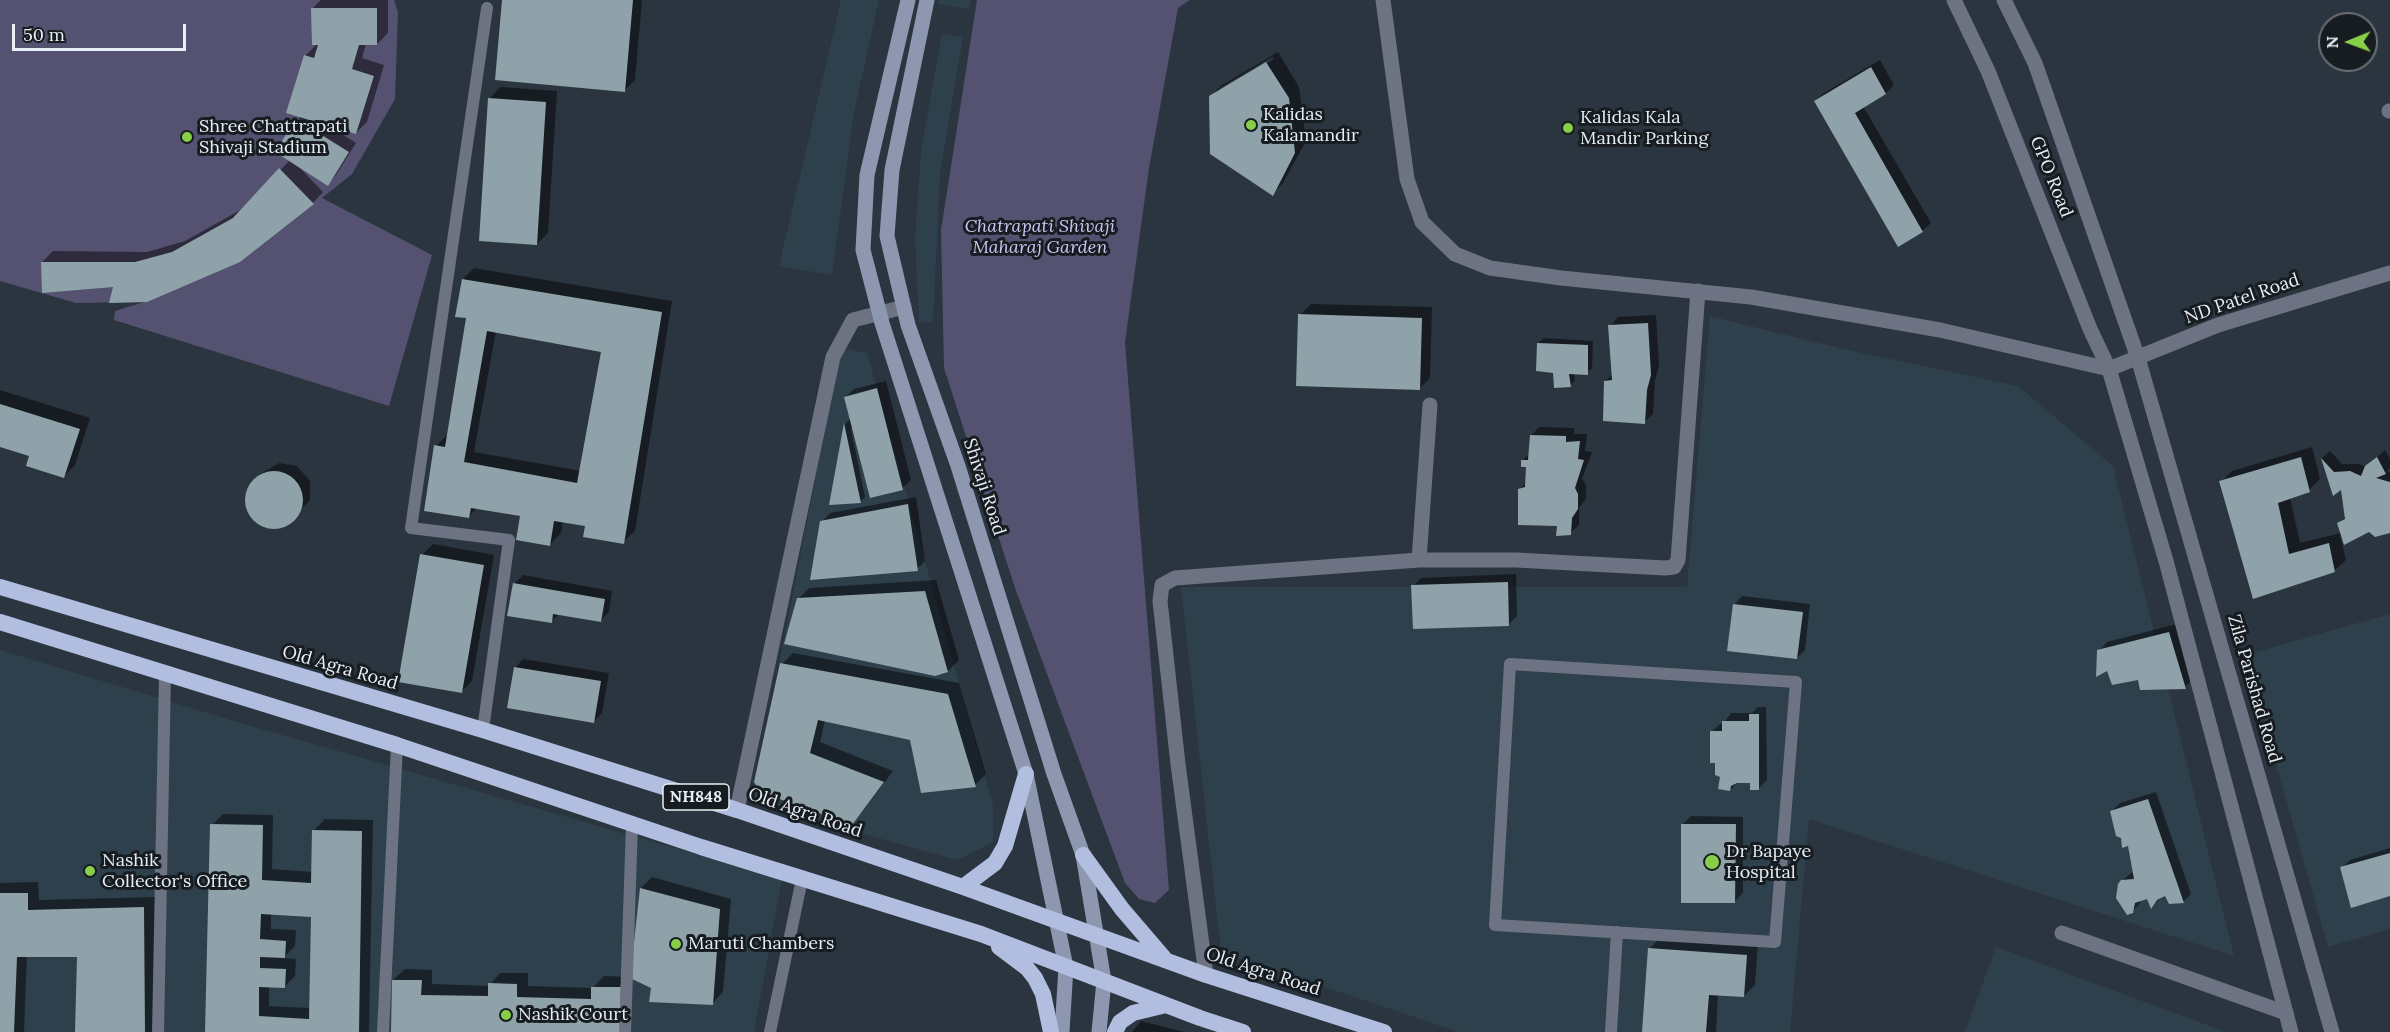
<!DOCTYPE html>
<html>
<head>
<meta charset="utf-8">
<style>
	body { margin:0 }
	#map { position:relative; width:2390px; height:1032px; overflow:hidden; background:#2a353f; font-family:Lora,serif }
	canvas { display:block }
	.north { position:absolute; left:2318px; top:12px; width:60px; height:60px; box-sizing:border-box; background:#171c21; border:2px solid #6a7076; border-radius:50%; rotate:269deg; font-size:16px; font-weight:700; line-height:24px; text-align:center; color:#e7eef5 }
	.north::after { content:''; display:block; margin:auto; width:21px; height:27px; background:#88cf49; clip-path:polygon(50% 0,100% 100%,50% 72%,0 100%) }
	.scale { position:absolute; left:12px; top:24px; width:174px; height:27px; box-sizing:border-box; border:3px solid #e7eef5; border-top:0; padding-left:8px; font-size:18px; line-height:21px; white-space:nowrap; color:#e7eef5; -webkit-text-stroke:4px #171c21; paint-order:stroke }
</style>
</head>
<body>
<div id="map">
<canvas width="2390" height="1032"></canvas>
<div class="north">N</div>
<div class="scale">50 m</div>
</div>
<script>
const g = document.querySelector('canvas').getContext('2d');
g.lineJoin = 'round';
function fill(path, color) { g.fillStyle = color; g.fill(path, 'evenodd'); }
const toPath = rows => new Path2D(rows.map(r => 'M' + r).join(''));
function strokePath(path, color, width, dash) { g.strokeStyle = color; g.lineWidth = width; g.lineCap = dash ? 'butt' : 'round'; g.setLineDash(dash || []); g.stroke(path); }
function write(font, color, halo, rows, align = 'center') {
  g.font = font + ' Lora,serif'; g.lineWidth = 6; g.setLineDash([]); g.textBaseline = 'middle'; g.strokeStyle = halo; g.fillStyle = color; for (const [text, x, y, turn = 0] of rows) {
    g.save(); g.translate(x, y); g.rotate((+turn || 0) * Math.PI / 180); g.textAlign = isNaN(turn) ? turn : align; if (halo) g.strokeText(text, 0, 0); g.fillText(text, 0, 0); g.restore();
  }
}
fill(toPath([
	[841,0,879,0,854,112,832,275,779,266],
	[939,0,971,0,969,9,938,4],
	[942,33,963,37,940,174,933,322,919,323,915,238,921,151],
	[1710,316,1843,349,2018,386,2113,466,2234,956,1809,819,1790,1032,1459,1032,1221,952,1181,587,1687,587],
	[841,348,867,353,993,805,993,842,957,860,752,803],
	[2390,614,2390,929,2328,947,2245,655],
	[0,650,234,721,782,879,754,1032,0,1032],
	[1996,947,2226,1032,1965,1032]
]), '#2f404d');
fill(toPath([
	[0,0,394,0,398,12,395,99,352,174,322,198,432,255,389,406,114,320,115,311,144,302,76,303,0,281],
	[977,0,1190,0,1178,8,1149,168,1125,342,1169,890,1155,903,1139,899,1125,883,1015,588,944,368,941,230]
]), '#555271');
fill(toPath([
	[321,0,388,0,388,33,377,44,366,44,362,58,384,65,367,122,356,133,327,125,356,143,336,175,328,184,299,167,323,192,313,203,114,285,42,262,53,251,147,252,185,241,244,208,290,160,277,152,301,116,288,112,306,55,317,44,313,8],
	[504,0,642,0,635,80,624,91],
	[1278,52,1299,87,1306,141,1283,183,1272,194,1211,96,1222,85],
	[1272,57,1274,59,1220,91,1220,88],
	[1880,60,1894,85,1886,93,1863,106,1931,223,1922,231,1899,245,1815,101,1824,93],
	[500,87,557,91,548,233,537,244,489,99],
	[474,268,672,301,635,531,623,542,586,525,563,521,561,533,550,544,522,515,477,508,468,517,436,446,447,435,467,317,463,279],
	[496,331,603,351,581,471,474,452],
	[1311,304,1432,307,1430,378,1419,389,1300,315],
	[1656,315,1659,366,1655,381,1653,414,1644,422,1605,381,1613,374,1610,326,1618,317],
	[1544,338,1593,341,1592,368,1587,373,1574,373,1575,380,1570,386,1554,372,1538,343],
	[886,381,911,480,902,488,854,428,851,429,865,497,860,502,831,503,845,424,851,418,846,397,854,389],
	[0,390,90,418,75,465,64,476,31,455,0,445],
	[1540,427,1574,428,1574,434,1587,434,1585,451,1592,452,1582,479,1586,485,1586,499,1579,508,1579,525,1570,533,1520,489,1527,482,1527,466,1523,460,1530,453,1531,435],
	[2312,447,2320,479,2309,490,2290,497,2300,543,2341,533,2338,524,2346,516,2342,487,2334,493,2322,458,2330,451,2342,464,2359,464,2367,467,2385,450,2390,459,2390,468,2387,471,2390,472,2390,531,2369,530,2340,536,2346,560,2334,571,2254,597,2221,482,2232,471],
	[279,463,297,466,310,481,310,500,288,524,270,528,253,518,246,500,253,481,262,473],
	[916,497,925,561,917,569,822,522,830,513],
	[433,544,494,555,472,681,461,692,422,555],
	[1516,574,1517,616,1509,624,1413,586,1421,578],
	[523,575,612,591,609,612,600,621,559,614,551,622,514,584],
	[936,580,959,660,948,671,798,599,809,588],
	[1742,596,1810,604,1805,650,1797,658,1734,605],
	[2177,624,2193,679,2185,687,2139,678,2099,651,2107,642],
	[793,653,959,683,986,774,975,785,912,739,825,720,820,742,893,771,862,812,851,823,761,791,782,664],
	[523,659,609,673,602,713,594,721,515,668],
	[1758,707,1766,707,1767,780,1759,788,1752,781,1738,782,1730,790,1721,777,1711,732,1720,724,1723,724,1731,713,1752,713],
	[2156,792,2191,894,2183,902,2166,894,2151,906,2148,897,2141,899,2140,903,2132,912,2122,881,2131,873,2135,872,2130,844,2112,811,2120,803],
	[223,814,273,815,272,869,313,872,314,830,325,819,373,820,369,1032,207,1032,212,825],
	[271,913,312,915,310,1008,269,1006,269,986,284,987,295,976,296,959,283,958,295,946,296,930,271,929],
	[1691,816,1743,817,1743,893,1735,901,1683,824],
	[2390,848,2390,895,2342,868,2350,860],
	[652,877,731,899,723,992,712,1004,653,987,631,977,630,1032,392,1032,393,980,405,969,432,970,432,984,489,986,500,973,528,973,528,986,593,988,604,976,631,977,641,888],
	[38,882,39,900,155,897,156,1032,76,1032,79,956,27,956,24,1032,0,1032,0,883],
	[1660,938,1758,944,1755,985,1744,996,1718,994,1716,1032,1644,1032,1649,949],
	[1141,1021,1184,1032,1132,1032]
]), '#0007');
fill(toPath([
	[502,0,633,0,625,92,495,80],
	[311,8,377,8,377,45,359,45,352,69,374,76,356,134,286,113,304,55,314,58,318,45,312,45],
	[1266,62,1289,98,1295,153,1273,196,1210,154,1209,96],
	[1871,67,1886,94,1855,113,1923,232,1898,247,1814,101],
	[488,98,546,102,537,245,479,241],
	[296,119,349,152,328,186,275,152],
	[279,168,314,204,240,262,147,302,109,303,113,287,42,293,41,262,135,262,172,252,233,218],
	[462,279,662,312,624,544,583,537,585,526,554,521,550,546,516,540,520,516,471,508,469,518,424,511,434,445,445,447,466,318,455,317],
	[487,331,601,352,577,483,464,462],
	[1298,314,1422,318,1420,390,1296,386],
	[1648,323,1651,375,1647,390,1645,424,1603,421,1604,381,1612,380,1608,325],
	[1537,343,1588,345,1588,375,1569,374,1571,387,1554,388,1553,373,1536,371],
	[877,388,903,490,870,498,844,397],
	[0,404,80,429,64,478,26,466,29,456,0,447],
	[844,423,861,503,829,505],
	[1530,435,1566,436,1566,442,1580,441,1578,459,1584,460,1575,488,1578,494,1578,509,1572,518,1571,535,1556,536,1557,526,1518,525,1518,489,1525,487,1526,467,1521,467,1521,460,1528,460],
	[2301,457,2310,492,2278,503,2289,554,2329,543,2335,572,2253,599,2219,481],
	[2377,457,2386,474,2376,478,2390,482,2390,533,2375,537,2369,532,2344,545,2337,523,2345,519,2341,490,2333,496,2321,458,2334,472,2350,471,2361,476,2365,466],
	'245 500a29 29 0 1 1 58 0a29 29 0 1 1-58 0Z',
	[908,504,918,571,810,580,820,521],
	[420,554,484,565,462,693,398,682],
	[1508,582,1509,626,1413,629,1411,585],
	[513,583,605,599,601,622,553,614,552,623,507,616],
	[925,591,948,672,935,676,784,644,797,598],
	[1733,604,1803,612,1797,659,1727,651],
	[2169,632,2186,689,2140,690,2138,680,2112,685,2107,671,2096,677,2097,650],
	[780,663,948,694,976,787,921,793,910,740,818,720,810,753,884,782,852,825,760,792,754,782],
	[514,667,601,681,594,723,507,708],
	[1749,714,1759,714,1759,790,1750,790,1750,783,1737,783,1731,786,1730,791,1718,789,1720,777,1715,775,1715,763,1710,763,1710,731,1722,731,1722,721,1749,721],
	[2148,799,2184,903,2169,904,2165,896,2157,900,2151,909,2147,899,2135,903,2133,913,2127,915,2116,898,2118,884,2121,880,2134,879,2128,846,2122,848,2121,838,2116,836,2110,811],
	[210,824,263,825,262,880,311,883,312,830,362,831,359,1032,205,1032],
	[261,914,311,917,309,1019,259,1016,259,987,285,988,286,969,260,968,260,957,285,958,286,941,260,939],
	[1681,824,1736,824,1735,903,1681,903],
	[2390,853,2390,896,2351,908,2340,867],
	[640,888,720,909,713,1005,649,1002,651,988,630,978],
	[0,893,28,893,28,910,144,907,145,1032,75,1032,77,957,17,957,14,1032,0,1032],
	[1648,948,1747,955,1744,997,1709,995,1706,1032,1642,1032],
	[392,980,422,980,421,995,488,996,488,983,517,984,517,997,591,999,591,987,621,987,620,1032,391,1032]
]), '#8fa2a9');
strokePath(toPath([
	[1510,664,1796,682,1775,942,1495,925,1510,664],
	[483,730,509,540,411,528,487,8],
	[158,1032,165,674],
	[383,1032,397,745],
	[625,1032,632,824],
	[770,1032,802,879],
	[1611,1032,1617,932]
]), '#6d7382', 12);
strokePath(toPath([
	[1383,0,1407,179,1422,222,1455,254,1490,268,1561,278,1751,297,1940,330,2109,369,2218,325,2390,273],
	[2389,111,2390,111],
	[1419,560,1516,560,1665,568,1674,567,1678,560,1698,291],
	[737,810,833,357,853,320,904,307],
	[2062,933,2286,1013],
	[1206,975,1178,764,1160,601,1162,585,1175,578,1419,560,1430,405]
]), '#6d7382', 15);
strokePath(toPath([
	[1954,0,1988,71,2090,329,2109,369,2166,561,2291,1032],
	[2004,0,2035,63,2138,358,2332,1032]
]), '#6d7382', 15);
strokePath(toPath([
	[908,0,867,175,863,250,882,323,1026,774,1066,967,1062,1032],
	[927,0,892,170,887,236,908,325,958,466,1054,774,1083,855,1104,981,1099,1032]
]), '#8d97af', 15);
strokePath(toPath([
	[0,587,483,730,737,810,963,887,1206,975,1384,1032],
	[0,622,397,745,701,847,981,934,1200,1018,1243,1032],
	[1083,855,1122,909,1164,958],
	[963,887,995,863,1005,846,1026,774],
	[999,947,1027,968,1035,978,1043,994,1051,1032],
	[1115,1032,1120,1022,1133,1013,1166,1005]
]), '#b1bee0', 16);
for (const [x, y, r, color] of [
	[1251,125,6,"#88cf49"],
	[1568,128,6,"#88cf49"],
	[187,137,6,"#88cf49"],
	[1712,862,8,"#88cf49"],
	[90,871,6,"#88cf49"],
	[676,944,6,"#88cf49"],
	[506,1015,6,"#88cf49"]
]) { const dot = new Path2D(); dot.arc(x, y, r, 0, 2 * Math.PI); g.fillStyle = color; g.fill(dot); strokePath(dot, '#171c21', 2); }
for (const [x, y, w] of [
	[696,797,66]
]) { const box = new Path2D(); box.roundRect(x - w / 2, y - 13, w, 26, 4.5); g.fillStyle = '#171c21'; g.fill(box); strokePath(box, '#e7eef5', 1.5); }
write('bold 16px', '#e7eef5', null, [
	["NH848",696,797]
]);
write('18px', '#e7eef5', '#171c21', [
	["Kalidas",1263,115],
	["Kalamandir",1263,136],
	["Kalidas Kala",1580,118],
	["Mandir Parking",1580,139],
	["Shree Chattrapati",199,127],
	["Shivaji Stadium",199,148],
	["Dr Bapaye",1726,852],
	["Hospital",1726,873],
	["Nashik",102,861],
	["Collector's Office",102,882],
	["Maruti Chambers",688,944],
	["Nashik Court",518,1015]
], 'left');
write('18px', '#e7eef5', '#171c21', [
	["GPO Road",2051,177,68],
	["ND Patel Road",2242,299,-19],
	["Shivaji Road",984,487,72],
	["Old Agra Road",340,668,16],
	["Zila Parishad Road",2254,689,74],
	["Old Agra Road",805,813,19],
	["Old Agra Road",1263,972,18]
]);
write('italic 18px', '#cbc6f6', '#171c21', [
	["Chatrapati Shivaji",1040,227],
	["Maharaj Garden",1040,248]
]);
</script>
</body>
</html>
